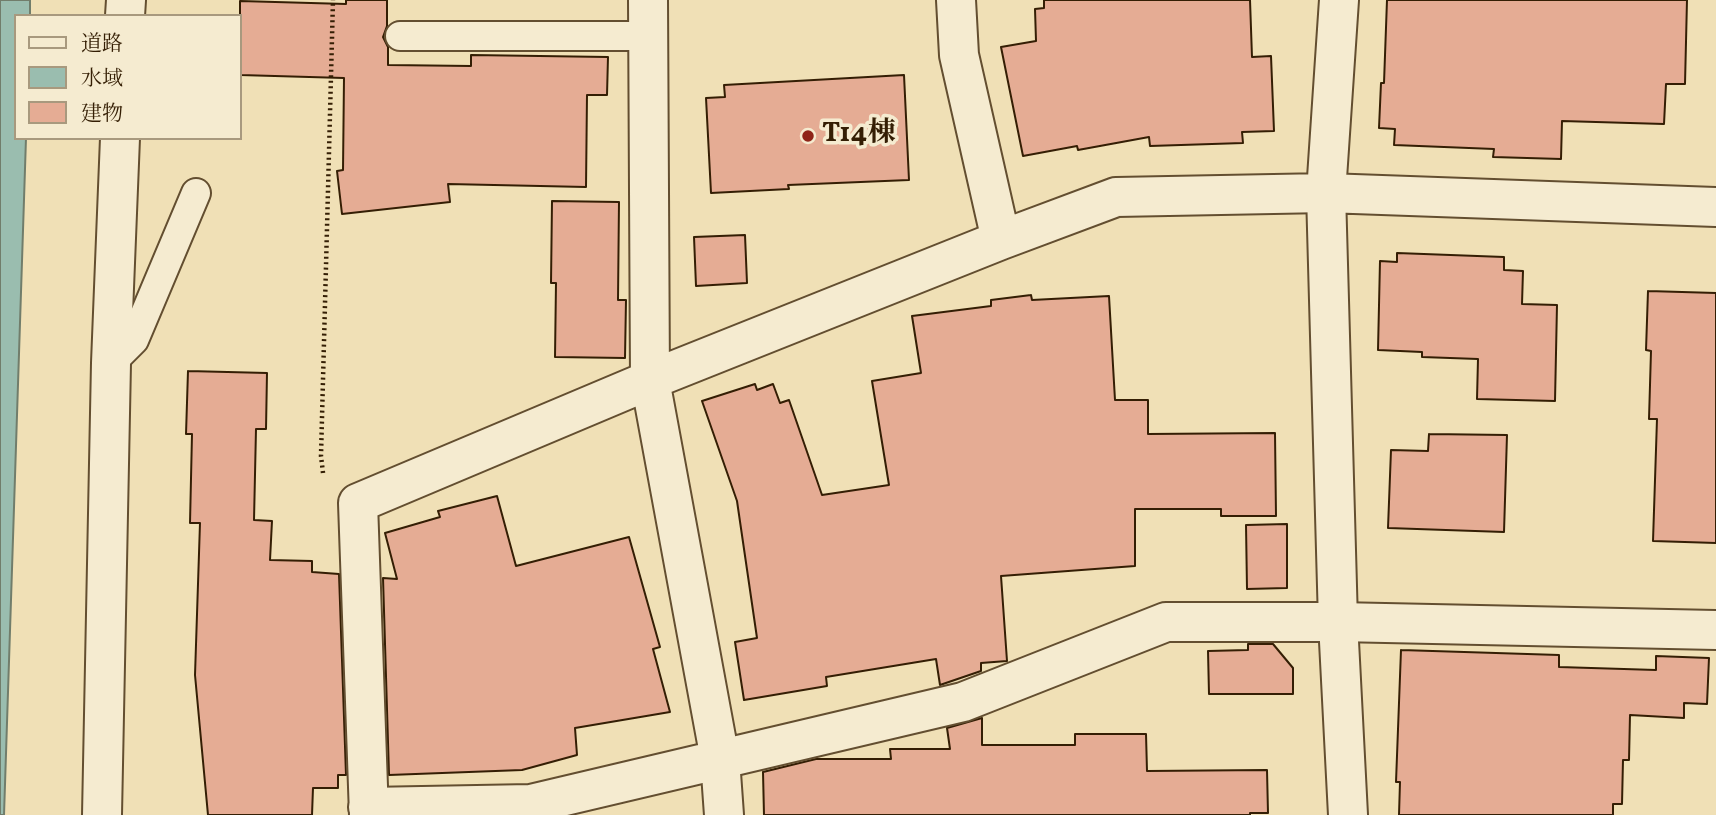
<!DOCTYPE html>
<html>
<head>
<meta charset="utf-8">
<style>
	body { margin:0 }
	#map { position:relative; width:1716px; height:815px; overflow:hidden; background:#f0e0b6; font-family:Vollkorn,"Noto Serif JP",serif }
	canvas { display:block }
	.legend { position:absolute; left:14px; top:14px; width:228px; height:126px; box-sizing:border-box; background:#f5ebd0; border:2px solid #a8997e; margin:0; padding:9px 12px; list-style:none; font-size:21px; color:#341e04 }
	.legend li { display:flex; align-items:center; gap:14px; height:35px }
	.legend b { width:35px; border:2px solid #a8997e }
</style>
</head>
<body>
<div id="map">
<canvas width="1716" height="815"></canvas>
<ul class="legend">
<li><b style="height:9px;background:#f5ebd0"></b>道路</li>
<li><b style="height:19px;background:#9abdaf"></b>水域</li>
<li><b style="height:19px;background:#e5ac94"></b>建物</li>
</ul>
</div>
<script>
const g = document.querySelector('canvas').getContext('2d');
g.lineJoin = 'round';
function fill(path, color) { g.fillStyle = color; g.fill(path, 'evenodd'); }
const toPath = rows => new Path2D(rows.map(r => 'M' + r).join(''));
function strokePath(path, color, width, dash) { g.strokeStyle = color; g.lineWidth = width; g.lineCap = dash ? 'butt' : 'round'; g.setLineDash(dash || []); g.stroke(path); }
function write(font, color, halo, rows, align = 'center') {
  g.font = font + ' Vollkorn,"Noto Serif JP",serif'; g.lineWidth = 7; g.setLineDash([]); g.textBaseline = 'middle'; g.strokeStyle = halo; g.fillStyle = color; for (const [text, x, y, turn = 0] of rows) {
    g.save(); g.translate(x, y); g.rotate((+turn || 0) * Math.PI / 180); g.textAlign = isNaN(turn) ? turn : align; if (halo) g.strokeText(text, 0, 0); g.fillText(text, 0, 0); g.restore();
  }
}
const water = toPath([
	[0,0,30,0,30,16,16,16,16,138,26,138,4,815,0,815,0,0]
]);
fill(water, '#9abdaf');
strokePath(water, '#717d6b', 2);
const building = toPath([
	[346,0,387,0,387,26,383,37,388,47,388,65,471,66,471,55,608,57,607,95,587,95,586,187,448,184,450,202,342,214,337,171,343,170,344,78,240,75,240,1,346,4,346,0],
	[1044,0,1250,0,1252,57,1271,56,1274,131,1242,132,1243,143,1150,146,1149,137,1078,150,1077,146,1023,156,1001,47,1036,41,1035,9,1044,8,1044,0],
	[1387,0,1687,0,1685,84,1666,84,1664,124,1562,121,1561,159,1493,157,1494,149,1394,145,1395,129,1379,128,1381,83,1384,83,1387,0],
	[904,75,909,180,788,185,789,189,711,193,706,98,725,97,724,85,904,75],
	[552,201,619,202,618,300,626,300,625,358,555,357,556,283,551,283,552,201],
	[745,235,747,283,696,286,694,237,745,235],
	[1397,253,1504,257,1504,270,1523,271,1522,304,1557,305,1555,401,1477,399,1478,359,1422,357,1422,352,1378,350,1380,261,1397,262,1397,253],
	[1648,291,1716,293,1716,543,1653,541,1657,419,1649,419,1651,351,1646,350,1648,291],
	[1031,295,1032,300,1109,296,1115,400,1148,400,1148,434,1275,433,1276,516,1221,516,1221,509,1135,509,1135,566,1001,576,1007,661,981,663,981,671,940,685,936,659,826,677,827,686,744,700,735,642,757,638,737,501,702,401,755,384,757,390,773,384,780,403,789,400,822,495,889,485,872,381,921,373,912,316,991,306,991,300,1031,295],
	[188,371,267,373,266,429,256,429,254,520,272,521,270,560,312,561,312,572,339,574,346,775,338,775,338,788,313,788,312,815,208,815,195,675,200,523,190,523,192,434,186,434,188,371],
	[1429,434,1507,435,1504,532,1388,528,1391,450,1428,451,1429,434],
	[497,496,516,566,629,537,660,647,653,649,670,712,575,728,577,755,522,770,389,775,383,578,397,579,385,533,440,517,438,511,497,496],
	[1287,524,1287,588,1247,589,1246,525,1287,524],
	[1248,644,1273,644,1293,668,1293,694,1209,694,1208,651,1248,650,1248,644],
	[1401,650,1559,655,1559,667,1656,670,1656,656,1709,658,1707,704,1684,703,1684,718,1630,715,1629,760,1623,760,1622,804,1613,804,1613,815,1399,815,1400,782,1396,782,1401,650],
	[982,718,982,745,1075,745,1075,734,1146,734,1147,771,1267,770,1268,813,1250,813,1250,815,764,815,763,772,816,759,891,759,890,749,950,749,947,728,982,718]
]);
fill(building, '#e5ac94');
strokePath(building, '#341e04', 2);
const service = toPath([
	[400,36,648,36],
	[111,363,134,340,196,193]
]);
const minor = toPath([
	[648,0,650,380,720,759,724,815],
	[956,0,959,55,1001,240],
	[125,16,126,0],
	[368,807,531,804,963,702,1166,622,1338,622,1716,630],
	[102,815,111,363,120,138],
	[369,815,358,503,650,380,1001,240,1116,197,1326,193,1339,0]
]);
const tertiary = toPath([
	[1348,815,1338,622,1326,193,1716,207]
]);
strokePath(service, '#634e30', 32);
strokePath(minor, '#634e30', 42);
strokePath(tertiary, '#634e30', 42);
strokePath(toPath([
	[323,473,321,456,333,0]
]), '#341e04', 4.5, [2, 3.5]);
strokePath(service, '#f5ebd0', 28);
strokePath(minor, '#f5ebd0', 38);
strokePath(tertiary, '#f5ebd0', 38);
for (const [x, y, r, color] of [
	[808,136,7,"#8f2418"]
]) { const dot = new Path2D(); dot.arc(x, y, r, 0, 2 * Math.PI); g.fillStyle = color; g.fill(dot); strokePath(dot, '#f5ebd0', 2.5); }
write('bold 28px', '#341e04', '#f5ebd0', [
	["T14棟",822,136]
], 'left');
</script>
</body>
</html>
